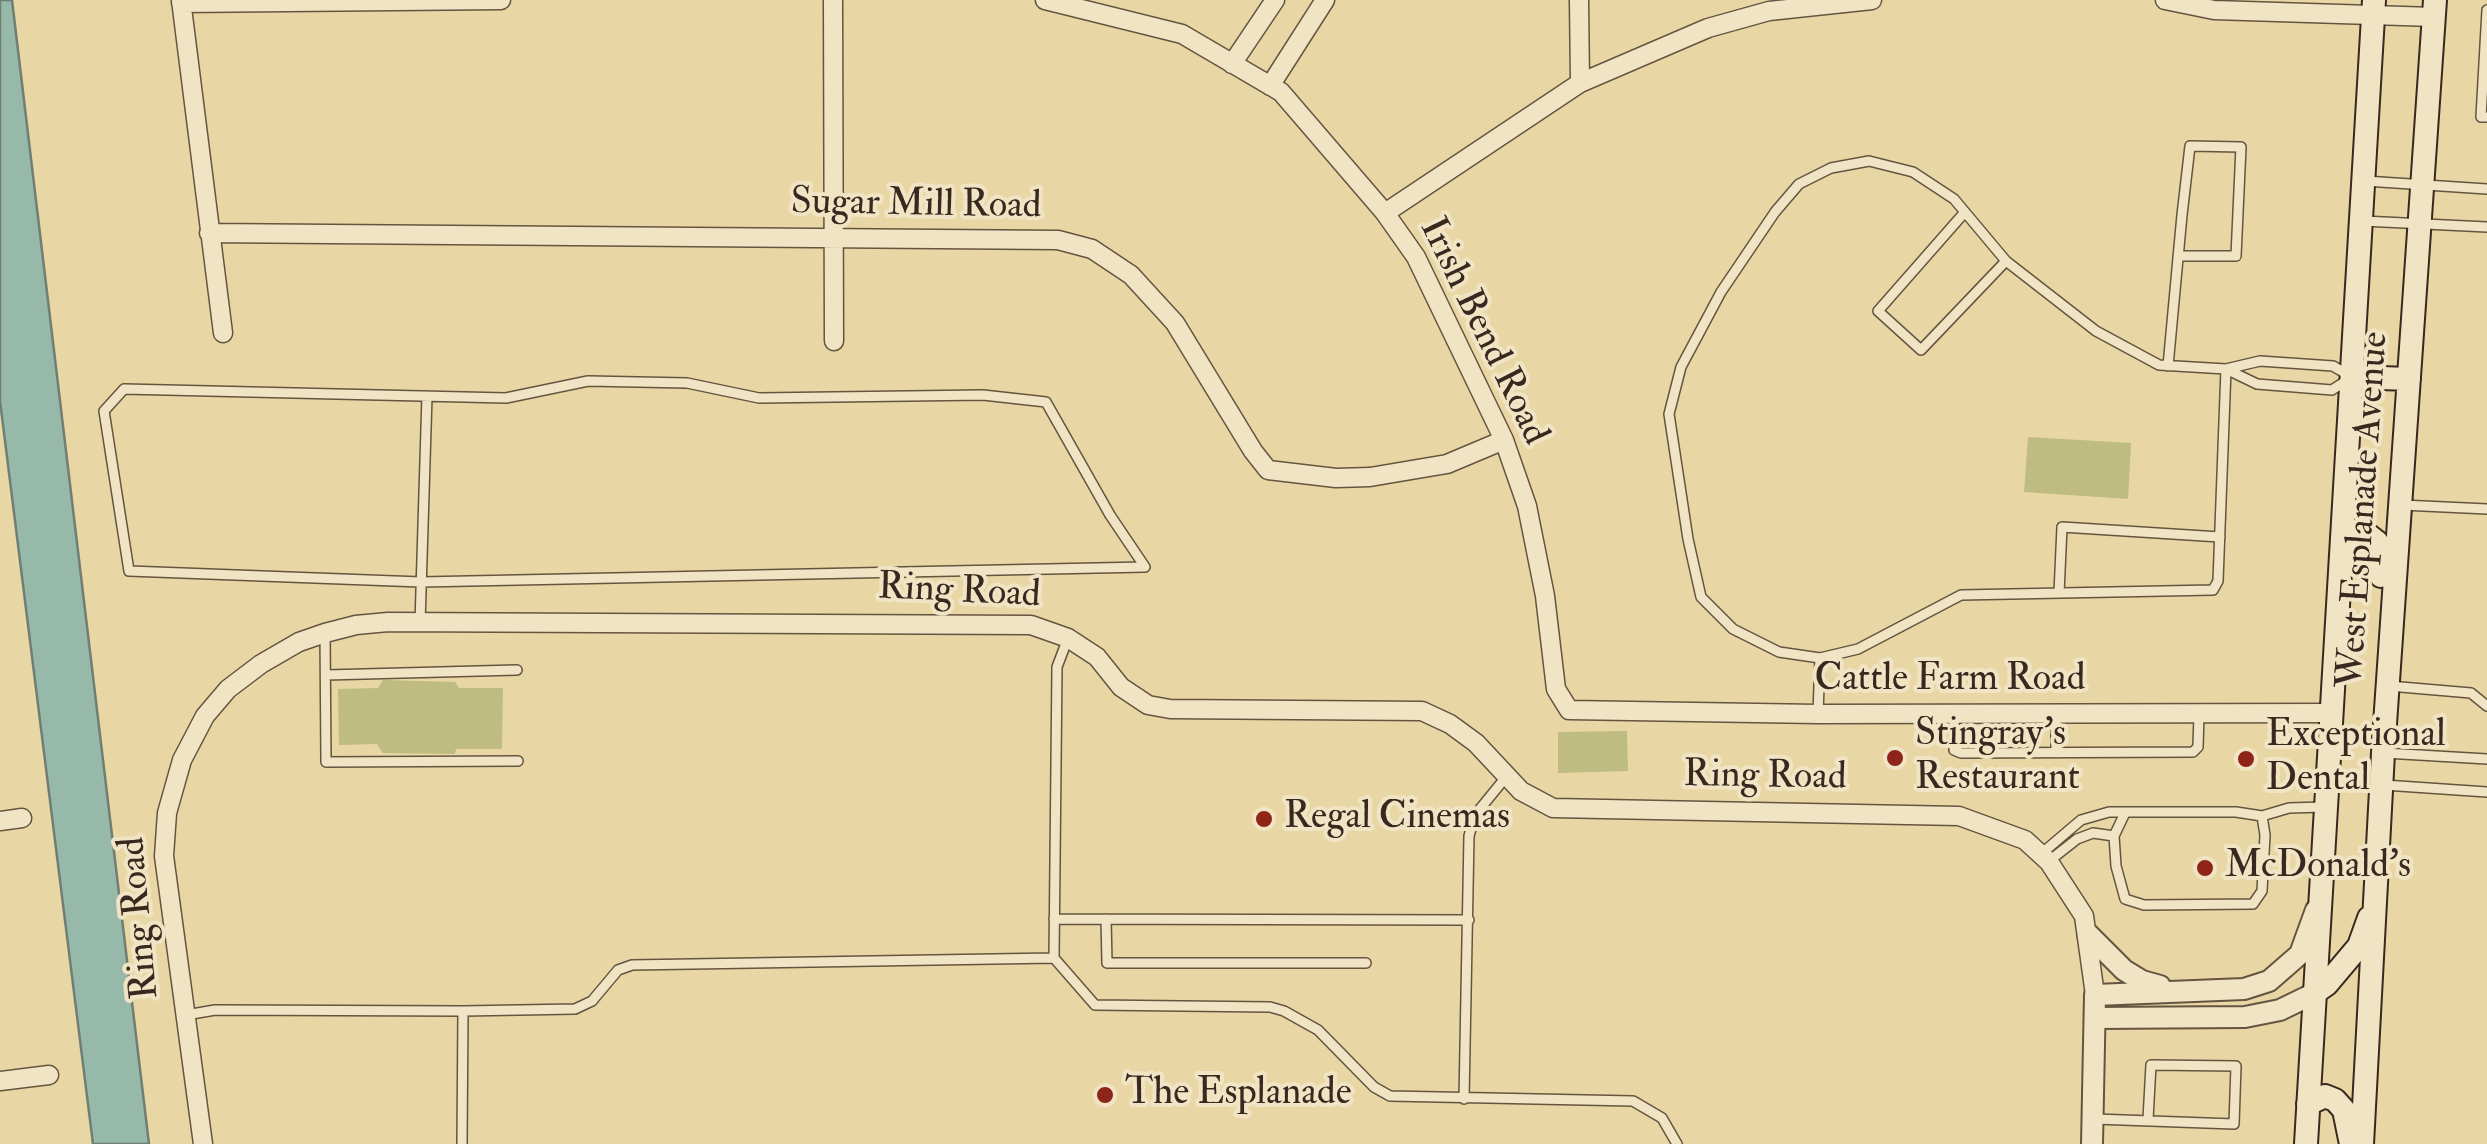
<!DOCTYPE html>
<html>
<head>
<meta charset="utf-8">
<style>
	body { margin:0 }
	canvas { display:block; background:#e8d6a4 }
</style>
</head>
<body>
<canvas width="2487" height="1144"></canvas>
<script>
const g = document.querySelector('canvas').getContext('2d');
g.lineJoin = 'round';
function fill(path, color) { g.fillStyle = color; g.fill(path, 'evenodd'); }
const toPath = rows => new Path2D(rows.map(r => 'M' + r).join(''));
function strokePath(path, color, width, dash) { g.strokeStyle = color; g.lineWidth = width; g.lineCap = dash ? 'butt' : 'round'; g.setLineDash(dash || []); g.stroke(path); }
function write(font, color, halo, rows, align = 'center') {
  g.font = font + ' "IM FELL Double Pica",serif'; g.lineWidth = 8; g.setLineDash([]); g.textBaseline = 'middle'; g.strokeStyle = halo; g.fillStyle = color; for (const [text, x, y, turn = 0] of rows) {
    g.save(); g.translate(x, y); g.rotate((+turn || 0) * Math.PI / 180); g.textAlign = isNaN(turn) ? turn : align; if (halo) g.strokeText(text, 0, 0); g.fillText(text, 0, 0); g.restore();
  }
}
fill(toPath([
	[2028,437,2131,443,2128,499,2024,492],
	[383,680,455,682,459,688,503,688,502,749,456,749,455,754,383,753,377,744,339,745,338,689,378,688],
	[1627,731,1628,771,1558,773,1558,732]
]), '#bebc80');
const water = toPath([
	[0,0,12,0,149,1144,93,1144,0,401,0,0]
]);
fill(water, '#97b9aa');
strokePath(water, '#717f72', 2.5);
const service = toPath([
	[2487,10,2481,117,2487,117],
	[1869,161,1913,172,1954,199,2006,261,2096,331,2159,365,2226,369,2218,581,2213,590,1961,595,1858,649,1820,658,1779,652,1733,629,1701,597,1688,539,1669,414,1681,367,1721,292,1775,212,1799,184,1831,168,1869,161],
	[2365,181,2487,189],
	[1965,212,1878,311,1921,350,2006,261],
	[2363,221,2487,227],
	[2260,361,2333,366,2352,377,2332,390,2257,384,2226,369,2260,361],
	[2168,366,2182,215,2190,146,2241,147,2236,256,2178,256],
	[588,381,687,383,759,398,983,395,1046,402,1110,515,1145,567,421,582,129,571,104,411,124,389,506,398,588,381],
	[2402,505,2487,509],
	[2059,593,2062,527,2220,537],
	[420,623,427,396],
	[325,633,326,762,518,761],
	[326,675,517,670],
	[2389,686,2471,693,2487,706],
	[1818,714,1820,658],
	[1954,714,1954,750,1961,753,2193,752,2198,747,2199,714],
	[2056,714,2056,753],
	[2385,753,2487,759],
	[2384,785,2487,792],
	[2262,816,2289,808,2323,807],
	[2041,854,2081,820,2109,812,2236,812,2262,816,2265,835,2262,891,2253,904,2144,905,2125,899,2116,866,2114,836,2125,813],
	[2049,861,2077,839,2093,833,2114,836],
	[1054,919,1469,920],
	[1106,919,1107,963,1366,963],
	[1054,958,1057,667,1068,638],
	[186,1015,215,1010,463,1011],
	[1464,1099,1469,836,1475,815,1506,777],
	[2095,1119,2234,1124,2236,1066,2151,1065,2148,1119],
	[462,1144,463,1011,575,1009,592,1001,618,970,632,965,1054,958,1095,1005,1270,1007,1284,1011,1318,1030,1374,1087,1390,1096,1633,1101,1662,1118,1677,1144]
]);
const minor = toPath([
	[181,0,223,333],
	[833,0,834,341],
	[1045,0,1182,34,1281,92,1385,213,1416,257,1504,440,1527,506,1545,596,1556,689,1569,710,1818,714,2332,713],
	[1579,0,1580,83],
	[2165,0,2214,10,2434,17],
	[181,3,501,0],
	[1232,64,1275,0],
	[1270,86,1325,0],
	[1385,213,1580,83,1708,28,1769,11,1872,0],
	[209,233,1058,240,1092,249,1131,275,1175,323,1253,451,1268,470,1336,478,1370,477,1447,464,1504,440],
	[0,821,22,818],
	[0,1081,49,1075],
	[203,1144,164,856,167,813,182,760,205,716,228,689,261,664,299,642,325,633,356,625,388,622,1031,625,1068,638,1097,657,1121,687,1148,705,1170,709,1422,711,1450,724,1476,743,1521,791,1553,808,1959,816,2025,840,2049,862,2084,916,2095,995]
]);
const tertiary = toPath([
	[2088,934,2124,970,2142,981,2160,986],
	[2095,1018,2245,1017,2280,1010,2313,994],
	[2092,1144,2095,995,2244,989,2269,981,2300,954,2316,910]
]);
const secondary = toPath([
	[2352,377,2409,379],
	[2342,537,2358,534,2368,535,2377,542,2382,551,2381,576],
	[2313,994,2327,984,2359,946,2369,918],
	[2308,1104,2325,1096,2335,1100,2344,1110,2351,1144],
	[2306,1144,2374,0],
	[2362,1144,2383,753,2435,0]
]);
strokePath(service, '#655440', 12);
strokePath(minor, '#655440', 21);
strokePath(tertiary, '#655440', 24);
strokePath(secondary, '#39281f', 26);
strokePath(service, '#f0e4c4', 9);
strokePath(minor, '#f0e4c4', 18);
strokePath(tertiary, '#f0e4c4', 20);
strokePath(secondary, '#f0e4c4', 22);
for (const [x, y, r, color] of [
	[1895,758,10,"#8f2418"],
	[2246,759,10,"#8f2418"],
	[1264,819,10,"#8f2418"],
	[2205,868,10,"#8f2418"],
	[1105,1095,10,"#8f2418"]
]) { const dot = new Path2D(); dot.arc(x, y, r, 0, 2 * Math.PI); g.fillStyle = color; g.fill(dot); strokePath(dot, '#f0e4c4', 4); }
write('38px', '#39281f', '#f0e4c4', [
	["Sugar Mill Road",916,206,1],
	["Irish Bend Road",1482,332,64],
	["West Esplanade Avenue",2365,510,-86],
	["Ring Road",959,593,3],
	["Cattle Farm Road",1950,681],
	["Ring Road",1765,778,1],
	["Ring Road",141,918,-95]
]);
write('38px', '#39281f', '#f0e4c4', [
	["Stingray's",1915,736],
	["Restaurant",1915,780],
	["Exceptional",2266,737],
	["Dental",2266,781],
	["Regal Cinemas",1284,819],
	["McDonald's",2225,868],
	["The Esplanade",1125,1095]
], 'left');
</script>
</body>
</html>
